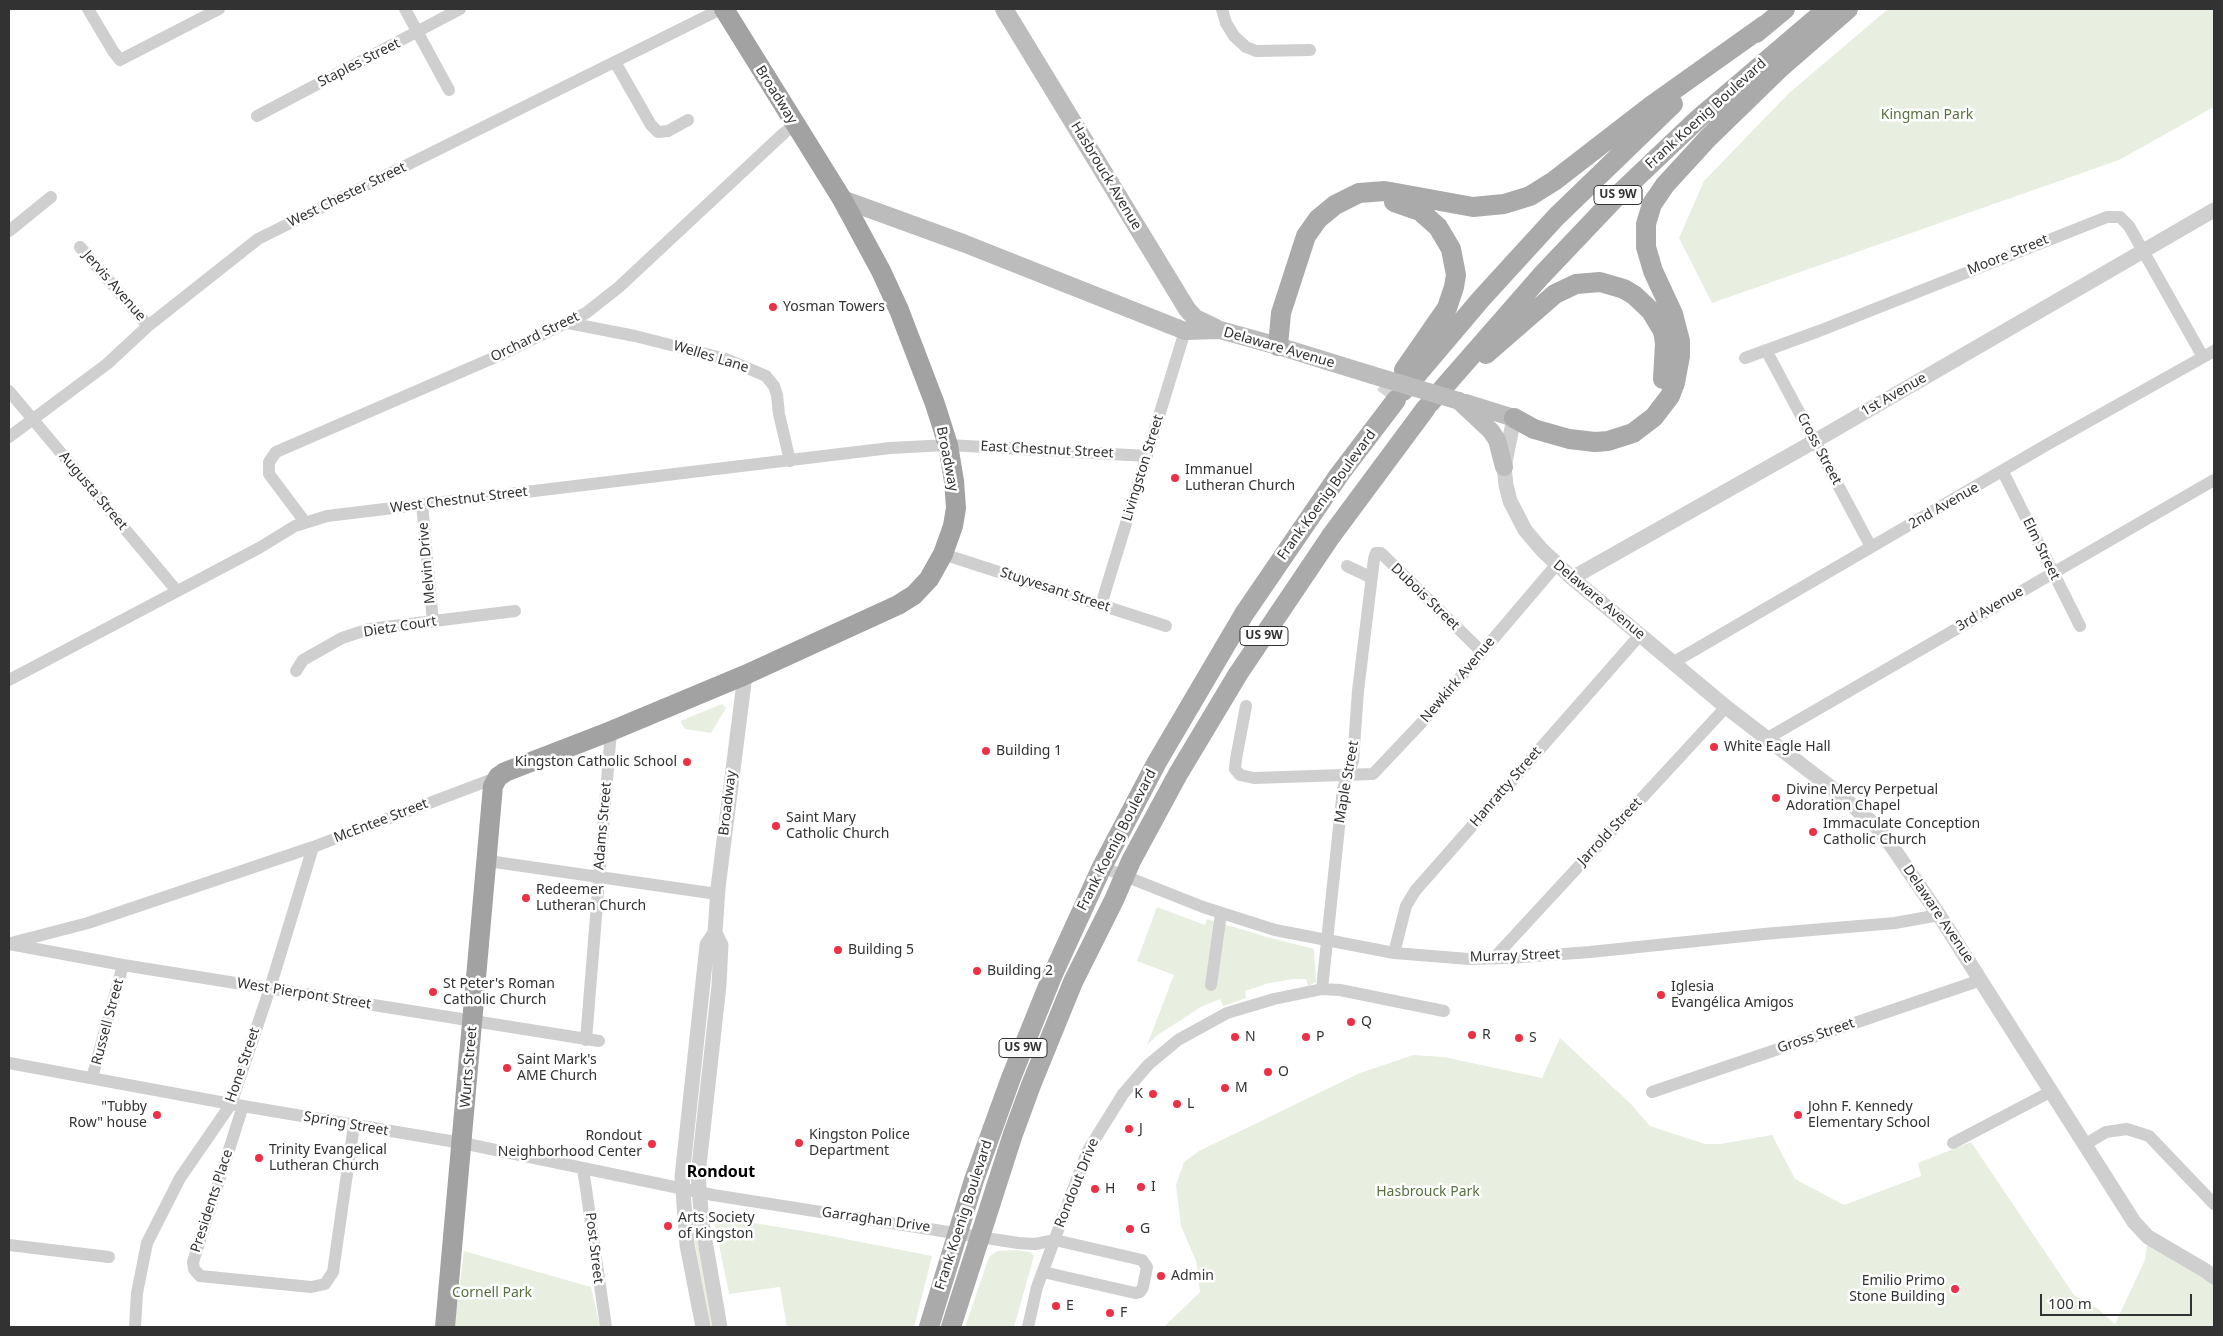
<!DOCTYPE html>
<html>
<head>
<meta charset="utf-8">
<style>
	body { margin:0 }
	#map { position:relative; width:2223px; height:1336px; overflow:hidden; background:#fff; font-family:"Noto Sans",sans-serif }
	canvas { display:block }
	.frame { position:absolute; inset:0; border:10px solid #323232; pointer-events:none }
	.scale { position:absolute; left:2040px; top:1294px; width:152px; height:22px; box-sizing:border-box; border:2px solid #323232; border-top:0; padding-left:6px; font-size:15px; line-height:18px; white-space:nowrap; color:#323232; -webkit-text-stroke:4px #fff; paint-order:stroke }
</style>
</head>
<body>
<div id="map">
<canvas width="2223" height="1336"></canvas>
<div class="frame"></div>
<div class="scale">100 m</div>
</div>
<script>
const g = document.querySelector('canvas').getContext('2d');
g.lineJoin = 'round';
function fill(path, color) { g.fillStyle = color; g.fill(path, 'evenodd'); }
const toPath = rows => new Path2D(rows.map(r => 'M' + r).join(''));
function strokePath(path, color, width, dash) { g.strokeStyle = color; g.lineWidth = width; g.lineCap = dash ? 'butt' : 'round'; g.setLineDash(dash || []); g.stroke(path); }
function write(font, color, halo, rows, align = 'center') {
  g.font = font + ' "Noto Sans",sans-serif'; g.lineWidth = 5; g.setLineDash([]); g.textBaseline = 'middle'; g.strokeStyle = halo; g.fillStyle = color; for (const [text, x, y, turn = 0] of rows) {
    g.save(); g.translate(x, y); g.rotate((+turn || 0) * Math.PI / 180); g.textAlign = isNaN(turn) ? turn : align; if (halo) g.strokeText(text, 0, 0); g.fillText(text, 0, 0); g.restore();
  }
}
fill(toPath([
	[1888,9,2214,9,2214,107,2119,160,1712,303,1679,238,1704,181,1788,94],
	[722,704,726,708,711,733,685,729,680,721],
	[1157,907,1205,925,1207,919,1267,937,1314,949,1316,982,1308,986,1306,979,1293,979,1269,983,1245,991,1246,998,1223,1006,1220,999,1201,1007,1156,1036,1147,1045,1174,975,1137,961],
	[1560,1038,1631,1104,1650,1126,1705,1144,1720,1144,1772,1135,1795,1179,1844,1205,1921,1176,1918,1163,1971,1142,2074,1295,2098,1309,2115,1324,2145,1260,2148,1237,2214,1277,2214,1327,1164,1327,1200,1292,1196,1261,1181,1226,1176,1185,1184,1162,1199,1151,1360,1073,1413,1055,1444,1057,1542,1078],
	[723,1218,815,1233,932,1256,914,1327,787,1327,780,1287,729,1294,715,1225,716,1220],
	[697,1222,716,1327,710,1327,691,1223],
	[1016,1250,1030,1252,1034,1256,1014,1327,965,1327,989,1257,997,1251],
	[464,1251,591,1287,600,1327,454,1327]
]), '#e9efe0');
strokePath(toPath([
	[1385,396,1391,388]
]), '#d6d6d6', 20, [20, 10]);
strokePath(toPath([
	[88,9,113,51,120,60,219,9],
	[405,9,449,90],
	[1222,9,1226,23,1234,36,1246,47,1256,51,1310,50],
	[615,62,651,125,658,132,668,131,688,120],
	[257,116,460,9],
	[9,231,51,197],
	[80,247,148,326],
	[568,323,635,336,726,359,766,376,774,386,777,395,779,414,790,461],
	[1766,350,1871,547],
	[1745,358,1819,331,2107,217,2120,217,2129,226,2203,357],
	[9,391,177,591],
	[9,437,107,364,148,326,258,239,721,9],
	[2003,472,2080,626],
	[422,504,433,622],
	[305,522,269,474,269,462,276,452,500,355,586,313,619,287,784,133,795,125],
	[943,554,1166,626],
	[1347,566,1372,578],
	[1101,605,1185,331],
	[1674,662,2048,444,2214,351],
	[296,671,303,660,342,638,369,629,515,611],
	[9,680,259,548,295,526,327,516,890,448,948,445,1147,456],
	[1246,706,1236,759,1235,769,1240,775,1254,778,1373,774,1426,718,1557,564],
	[1766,739,2214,480],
	[488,861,717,894],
	[1102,867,1203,907,1275,930,1394,953,1469,959,1509,958,1590,952,1764,934,1895,923,1939,915],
	[11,943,88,923,313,847,498,777],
	[9,944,123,965,599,1041],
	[1394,953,1406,906,1415,891,1640,635],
	[1494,958,1726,707],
	[1211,985,1221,914],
	[1322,989,1343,789,1353,761,1358,691,1374,559,1376,553,1381,553,1481,651],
	[586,1040,611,731],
	[9,1063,231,1104,462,1143,713,1195,1018,1243,1035,1244,1055,1240,1142,1260,1147,1267,1143,1287,1140,1292,1135,1293,1043,1272],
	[92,1078,123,965],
	[1652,1092,1981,980],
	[243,1106,193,1262,194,1269,200,1276,311,1287,325,1284,333,1272,354,1125],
	[1953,1143,2050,1092],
	[2084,1145,2106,1132,2127,1129,2149,1136,2214,1204],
	[583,1168,606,1327],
	[9,1245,109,1257],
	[135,1327,137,1293,147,1243,180,1178,231,1104,270,988,313,847],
	[1028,1327,1037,1287,1087,1152,1123,1094,1148,1065,1178,1040,1227,1013,1274,999,1322,989,1340,990,1444,1011]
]), '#cfcfcf', 12);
strokePath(toPath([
	[1514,418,1504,467,1506,485,1510,501,1525,530,1542,550,1572,578,1726,707,1833,789,1875,825,1893,848,1939,915,2134,1222,2148,1237,2206,1271,2214,1277],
	[1572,578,1815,441,2214,210],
	[715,933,721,945,719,985,698,1175,702,1223,720,1327],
	[703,1327,687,1245,682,1177,707,945,715,933,718,888,745,675]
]), '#cfcfcf', 15);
strokePath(toPath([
	[1004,9,1187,309,1195,318,1216,328],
	[842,199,963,243,1185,331,1220,330,1278,346,1372,375],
	[1459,401,1491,431,1497,440,1504,467],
	[1466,403,1514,418]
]), '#bcbcbc', 18);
strokePath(toPath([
	[1756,33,1785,9],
	[1394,202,1420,211,1438,227,1451,249,1456,275,1454,287,1447,308,1404,370],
	[1278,346,1281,313,1306,236,1318,219,1335,205,1359,193,1385,191,1473,207,1504,204,1530,196,1554,181,1651,106,1765,25],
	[1486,354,1555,294,1576,284,1600,282,1624,289,1634,295,1651,311,1663,331,1665,343,1663,379],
	[1403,391,1481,299,1556,217,1673,104],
	[1430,403,1541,276,1617,196,1698,119,1827,9],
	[1514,418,1534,429,1569,439,1595,442,1608,441,1633,433,1654,417,1670,396,1675,383,1680,356,1680,341,1673,314,1653,271,1646,247,1646,224,1652,204,1665,185,1708,138,1779,69,1848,9],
	[929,1327,974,1180,1011,1078,1053,974,1102,867,1157,762,1244,614,1339,475,1396,400],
	[951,1327,1013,1134,1031,1085,1073,982,1114,900,1131,861,1178,774,1238,674,1331,536,1426,408]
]), '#aaa', 20);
strokePath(toPath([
	[445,1327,493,786,498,777,505,772,611,731,745,675,898,605,914,595,929,579,943,554,953,526,956,508,954,481,948,445,935,404,899,310,881,271,842,199,724,9]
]), '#a2a2a2', 20);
strokePath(toPath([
	[1372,375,1459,401]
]), '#bcbcbc', 18);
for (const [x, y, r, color] of [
	[773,307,5,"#ec3146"],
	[1175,478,5,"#ec3146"],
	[1714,747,5,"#ec3146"],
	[986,751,5,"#ec3146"],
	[687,762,5,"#ec3146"],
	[1776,798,5,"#ec3146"],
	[776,826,5,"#ec3146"],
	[1813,832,5,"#ec3146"],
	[526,898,5,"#ec3146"],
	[838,950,5,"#ec3146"],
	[977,971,5,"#ec3146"],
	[433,992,5,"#ec3146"],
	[1661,995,5,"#ec3146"],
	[1351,1022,5,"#ec3146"],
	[1472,1035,5,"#ec3146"],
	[1235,1037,5,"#ec3146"],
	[1306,1037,5,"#ec3146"],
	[1519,1038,5,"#ec3146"],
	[507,1068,5,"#ec3146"],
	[1268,1072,5,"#ec3146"],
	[1225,1088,5,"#ec3146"],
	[1153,1094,5,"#ec3146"],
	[1177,1104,5,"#ec3146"],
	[157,1115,5,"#ec3146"],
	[1798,1115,5,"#ec3146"],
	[1129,1129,5,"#ec3146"],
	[799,1143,5,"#ec3146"],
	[652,1144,5,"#ec3146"],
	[259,1158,5,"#ec3146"],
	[1141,1187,5,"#ec3146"],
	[1095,1189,5,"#ec3146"],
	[668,1226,5,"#ec3146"],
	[1130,1229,5,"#ec3146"],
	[1161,1276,5,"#ec3146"],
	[1955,1289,5,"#ec3146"],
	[1056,1306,5,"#ec3146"],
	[1110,1313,5,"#ec3146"]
]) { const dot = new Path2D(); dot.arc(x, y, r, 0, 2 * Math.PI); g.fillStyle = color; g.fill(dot); strokePath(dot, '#fff', 2); }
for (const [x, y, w] of [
	[1618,195,48],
	[1264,636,48],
	[1023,1048,48]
]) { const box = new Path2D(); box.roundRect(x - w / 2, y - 9.5, w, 19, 4); g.fillStyle = '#fff'; g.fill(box); strokePath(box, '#323232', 1); }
write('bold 12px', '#323232', null, [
	["US 9W",1618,195],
	["US 9W",1264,636],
	["US 9W",1023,1048]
]);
write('14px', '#323232', '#fff', [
	["Staples Street",359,63,-27],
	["Broadway",776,95,58],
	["Frank Koenig Boulevard",1706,114,-42],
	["Hasbrouck Avenue",1106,176,59],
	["West Chester Street",347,195,-26],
	["Moore Street",2008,255,-22],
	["Jervis Avenue",114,286,49],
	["Orchard Street",535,337,-26],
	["Delaware Avenue",1279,348,16],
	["Welles Lane",711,357,17],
	["1st Avenue",1894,395,-30],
	["Cross Street",1819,449,62],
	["East Chestnut Street",1047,450,3],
	["Broadway",947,459,79],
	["Livingston Street",1143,468,-73],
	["Augusta Street",93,491,50],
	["Frank Koenig Boulevard",1327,495,-54],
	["West Chestnut Street",459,500,-7],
	["2nd Avenue",1944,506,-30],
	["Elm Street",2041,549,64],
	["Melvin Drive",427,563,-95],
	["Stuyvesant Street",1055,590,18],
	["Dubois Street",1425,597,44],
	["Delaware Avenue",1599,600,40],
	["3rd Avenue",1990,609,-30],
	["Dietz Court",400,627,-9],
	["Newkirk Avenue",1458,680,-50],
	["Maple Street",1347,782,-80],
	["Hanratty Street",1506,787,-49],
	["Broadway",728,803,-83],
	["McEntee Street",381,821,-21],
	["Adams Street",603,826,-85],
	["Jarrold Street",1610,832,-47],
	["Frank Koenig Boulevard",1117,840,-63],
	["Delaware Avenue",1938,914,56],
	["Murray Street",1515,956,-2],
	["West Pierpont Street",304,994,9],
	["Russell Street",108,1022,-75],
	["Gross Street",1816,1036,-19],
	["Hone Street",243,1065,-71],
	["Wurts Street",469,1067,-85],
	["Spring Street",346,1124,10],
	["Rondout Drive",1077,1183,-68],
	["Presidents Place",212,1201,-72],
	["Frank Koenig Boulevard",964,1215,-72],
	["Garraghan Drive",876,1220,8],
	["Post Street",594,1248,83]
]);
write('14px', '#57703d', '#fff', [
	["Kingman Park",1927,115],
	["Hasbrouck Park",1428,1192],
	["Cornell Park",492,1293]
]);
write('14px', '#323232', '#fff', [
	["Yosman Towers",783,307],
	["Immanuel",1185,470],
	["Lutheran Church",1185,486],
	["White Eagle Hall",1724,747],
	["Building 1",996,751],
	["Kingston Catholic School",677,762,"right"],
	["Divine Mercy Perpetual",1786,790],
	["Adoration Chapel",1786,806],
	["Saint Mary",786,818],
	["Catholic Church",786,834],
	["Immaculate Conception",1823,824],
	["Catholic Church",1823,840],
	["Redeemer",536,890],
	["Lutheran Church",536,906],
	["Building 5",848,950],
	["Building 2",987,971],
	["St Peter's Roman",443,984],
	["Catholic Church",443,1000],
	["Iglesia",1671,987],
	["Evangélica Amigos",1671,1003],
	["Q",1361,1022],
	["R",1482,1035],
	["N",1245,1037],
	["P",1316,1037],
	["S",1529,1038],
	["Saint Mark's",517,1060],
	["AME Church",517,1076],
	["O",1278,1072],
	["M",1235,1088],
	["K",1143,1094,"right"],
	["L",1187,1104],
	["\"Tubby",147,1107,"right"],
	["Row\" house",147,1123,"right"],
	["John F. Kennedy",1808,1107],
	["Elementary School",1808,1123],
	["J",1139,1129],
	["Kingston Police",809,1135],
	["Department",809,1151],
	["Rondout",642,1136,"right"],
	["Neighborhood Center",642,1152,"right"],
	["Trinity Evangelical",269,1150],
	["Lutheran Church",269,1166],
	["I",1151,1187],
	["H",1105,1189],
	["Arts Society",678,1218],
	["of Kingston",678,1234],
	["G",1140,1229],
	["Admin",1171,1276],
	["Emilio Primo",1945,1281,"right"],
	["Stone Building",1945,1297,"right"],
	["E",1066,1306],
	["F",1120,1313]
], 'left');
write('bold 16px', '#000', '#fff', [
	["Rondout",721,1172]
]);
</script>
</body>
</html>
